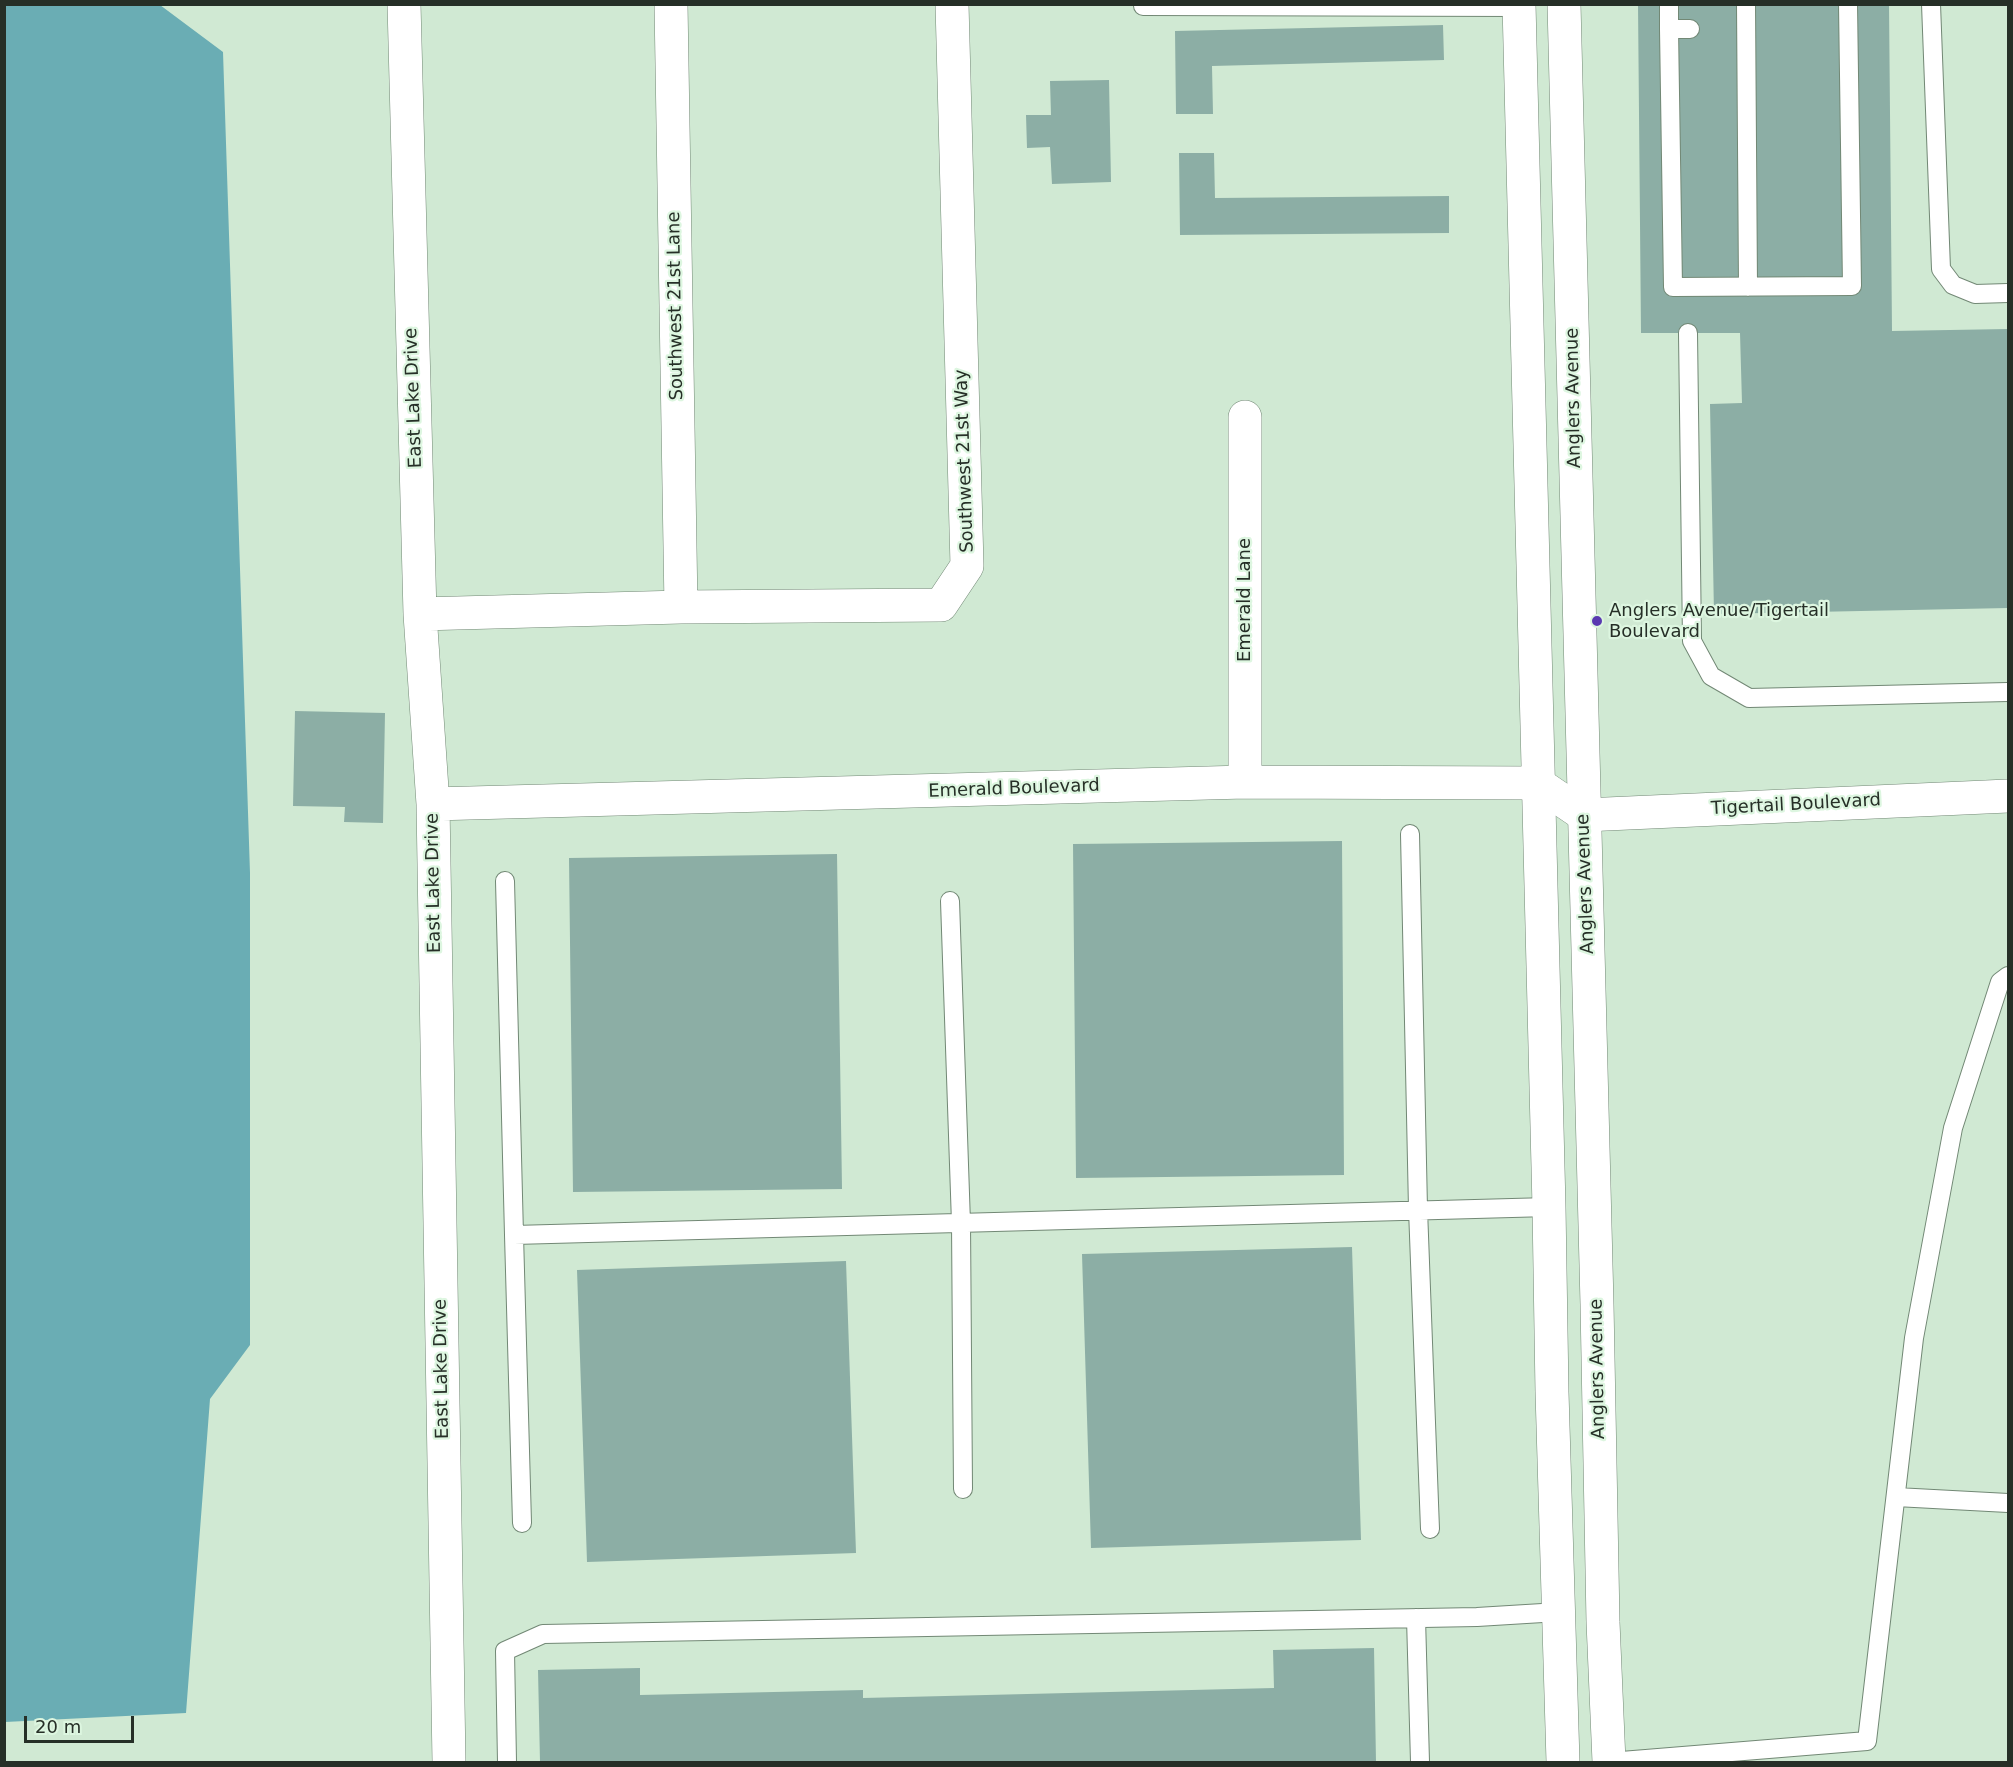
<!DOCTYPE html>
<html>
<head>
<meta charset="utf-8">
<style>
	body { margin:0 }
	#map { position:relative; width:2013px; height:1767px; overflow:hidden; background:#d0e9d3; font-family:"DejaVu Sans",sans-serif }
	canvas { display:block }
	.frame { position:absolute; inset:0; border:6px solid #262f27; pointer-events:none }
	.scale { position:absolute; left:24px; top:1716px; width:110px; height:27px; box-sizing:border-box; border:3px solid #262f27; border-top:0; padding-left:8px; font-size:18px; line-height:21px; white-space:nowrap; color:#262f27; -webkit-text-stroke:4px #ddf6e0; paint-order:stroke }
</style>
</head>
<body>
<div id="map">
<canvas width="2013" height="1767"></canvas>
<div class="frame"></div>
<div class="scale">20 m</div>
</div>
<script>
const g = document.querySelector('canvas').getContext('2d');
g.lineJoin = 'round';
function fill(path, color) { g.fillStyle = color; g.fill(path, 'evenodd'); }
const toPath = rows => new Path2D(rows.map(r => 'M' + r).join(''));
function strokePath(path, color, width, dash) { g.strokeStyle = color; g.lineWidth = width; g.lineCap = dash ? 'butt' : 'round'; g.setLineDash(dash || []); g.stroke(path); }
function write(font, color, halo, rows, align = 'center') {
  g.font = font + ' "DejaVu Sans",sans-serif'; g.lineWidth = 4.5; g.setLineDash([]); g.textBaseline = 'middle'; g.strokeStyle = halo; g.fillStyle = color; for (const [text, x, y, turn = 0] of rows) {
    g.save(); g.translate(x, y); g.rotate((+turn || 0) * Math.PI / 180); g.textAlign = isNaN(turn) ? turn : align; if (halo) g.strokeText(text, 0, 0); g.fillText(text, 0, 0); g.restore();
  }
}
fill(toPath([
	[5,4,160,5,223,52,250,873,250,1345,210,1399,186,1713,5,1722]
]), '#6aadb4');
fill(toPath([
	[1638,4,1889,4,1892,331,2008,329,2008,608,1714,614,1710,404,1742,403,1740,333,1641,333],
	[1443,25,1444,60,1212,66,1213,114,1176,114,1175,31],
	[1109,80,1111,182,1052,184,1050,147,1027,148,1026,115,1051,115,1050,81],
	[1179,153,1214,153,1215,198,1449,196,1449,233,1180,235],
	[295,711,385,713,383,823,344,822,345,807,293,806],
	[1342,841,1344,1175,1076,1178,1073,844],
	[837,854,842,1189,573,1192,569,858],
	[1352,1247,1361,1540,1091,1548,1082,1254],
	[846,1261,856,1553,587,1562,577,1270],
	[1374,1648,1376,1762,540,1762,538,1670,640,1668,640,1695,863,1690,863,1698,1274,1688,1273,1650]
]), '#8caea5');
const service = toPath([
	[1143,4,1143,6,1519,7],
	[1669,4,1669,29,1690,29],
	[1746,4,1748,287],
	[1931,4,1941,269,1953,285,1975,294,2008,293],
	[1669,29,1673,287,1852,286,1848,4],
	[1688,333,1692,641,1711,676,1749,698,2008,692],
	[1410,834,1418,1209,1430,1529],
	[505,881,514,1235,1549,1207],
	[950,901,961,1223,963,1489],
	[514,1235,522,1523],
	[1896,1497,2008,1503],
	[1416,1618,1420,1762],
	[507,1762,505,1651,543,1634,1477,1617,1559,1612],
	[1609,1762,1867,1741,1914,1338,1953,1128,2000,982,2008,976]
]);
const minor = toPath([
	[404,4,420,614,433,804,449,1762],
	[671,4,681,607],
	[1245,417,1245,782],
	[420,614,681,607,941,605,967,566,952,4],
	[433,804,1245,782,1537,783,1584,815,2008,796]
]);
const tertiary = toPath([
	[1519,4,1549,1207,1552,1392,1563,1762],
	[1564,4,1597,1304,1603,1622,1609,1762]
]);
strokePath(service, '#728875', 20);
strokePath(minor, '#728875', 34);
strokePath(tertiary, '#728875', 34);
strokePath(service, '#fff', 18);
strokePath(minor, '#fff', 33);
strokePath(tertiary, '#fff', 33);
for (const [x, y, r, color] of [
	[1597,621,6,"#5a39b1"]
]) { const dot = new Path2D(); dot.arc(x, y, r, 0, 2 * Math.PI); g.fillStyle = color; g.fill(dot); strokePath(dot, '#ddf6e0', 2); }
write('18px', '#262f27', '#ddf6e0', [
	["Southwest 21st Lane",676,306,-91],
	["East Lake Drive",414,398,-92],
	["Anglers Avenue",1574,398,-91],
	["Southwest 21st Way",965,461,-92],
	["Emerald Lane",1245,600,-90],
	["Emerald Boulevard",1014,789,-2],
	["Tigertail Boulevard",1796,805,-3],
	["East Lake Drive",434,883,-91],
	["Anglers Avenue",1586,884,-92],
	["East Lake Drive",442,1369,-91],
	["Anglers Avenue",1598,1369,-91]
]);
write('18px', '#262f27', '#ddf6e0', [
	["Anglers Avenue/Tigertail",1609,611],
	["Boulevard",1609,632]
], 'left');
</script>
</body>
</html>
